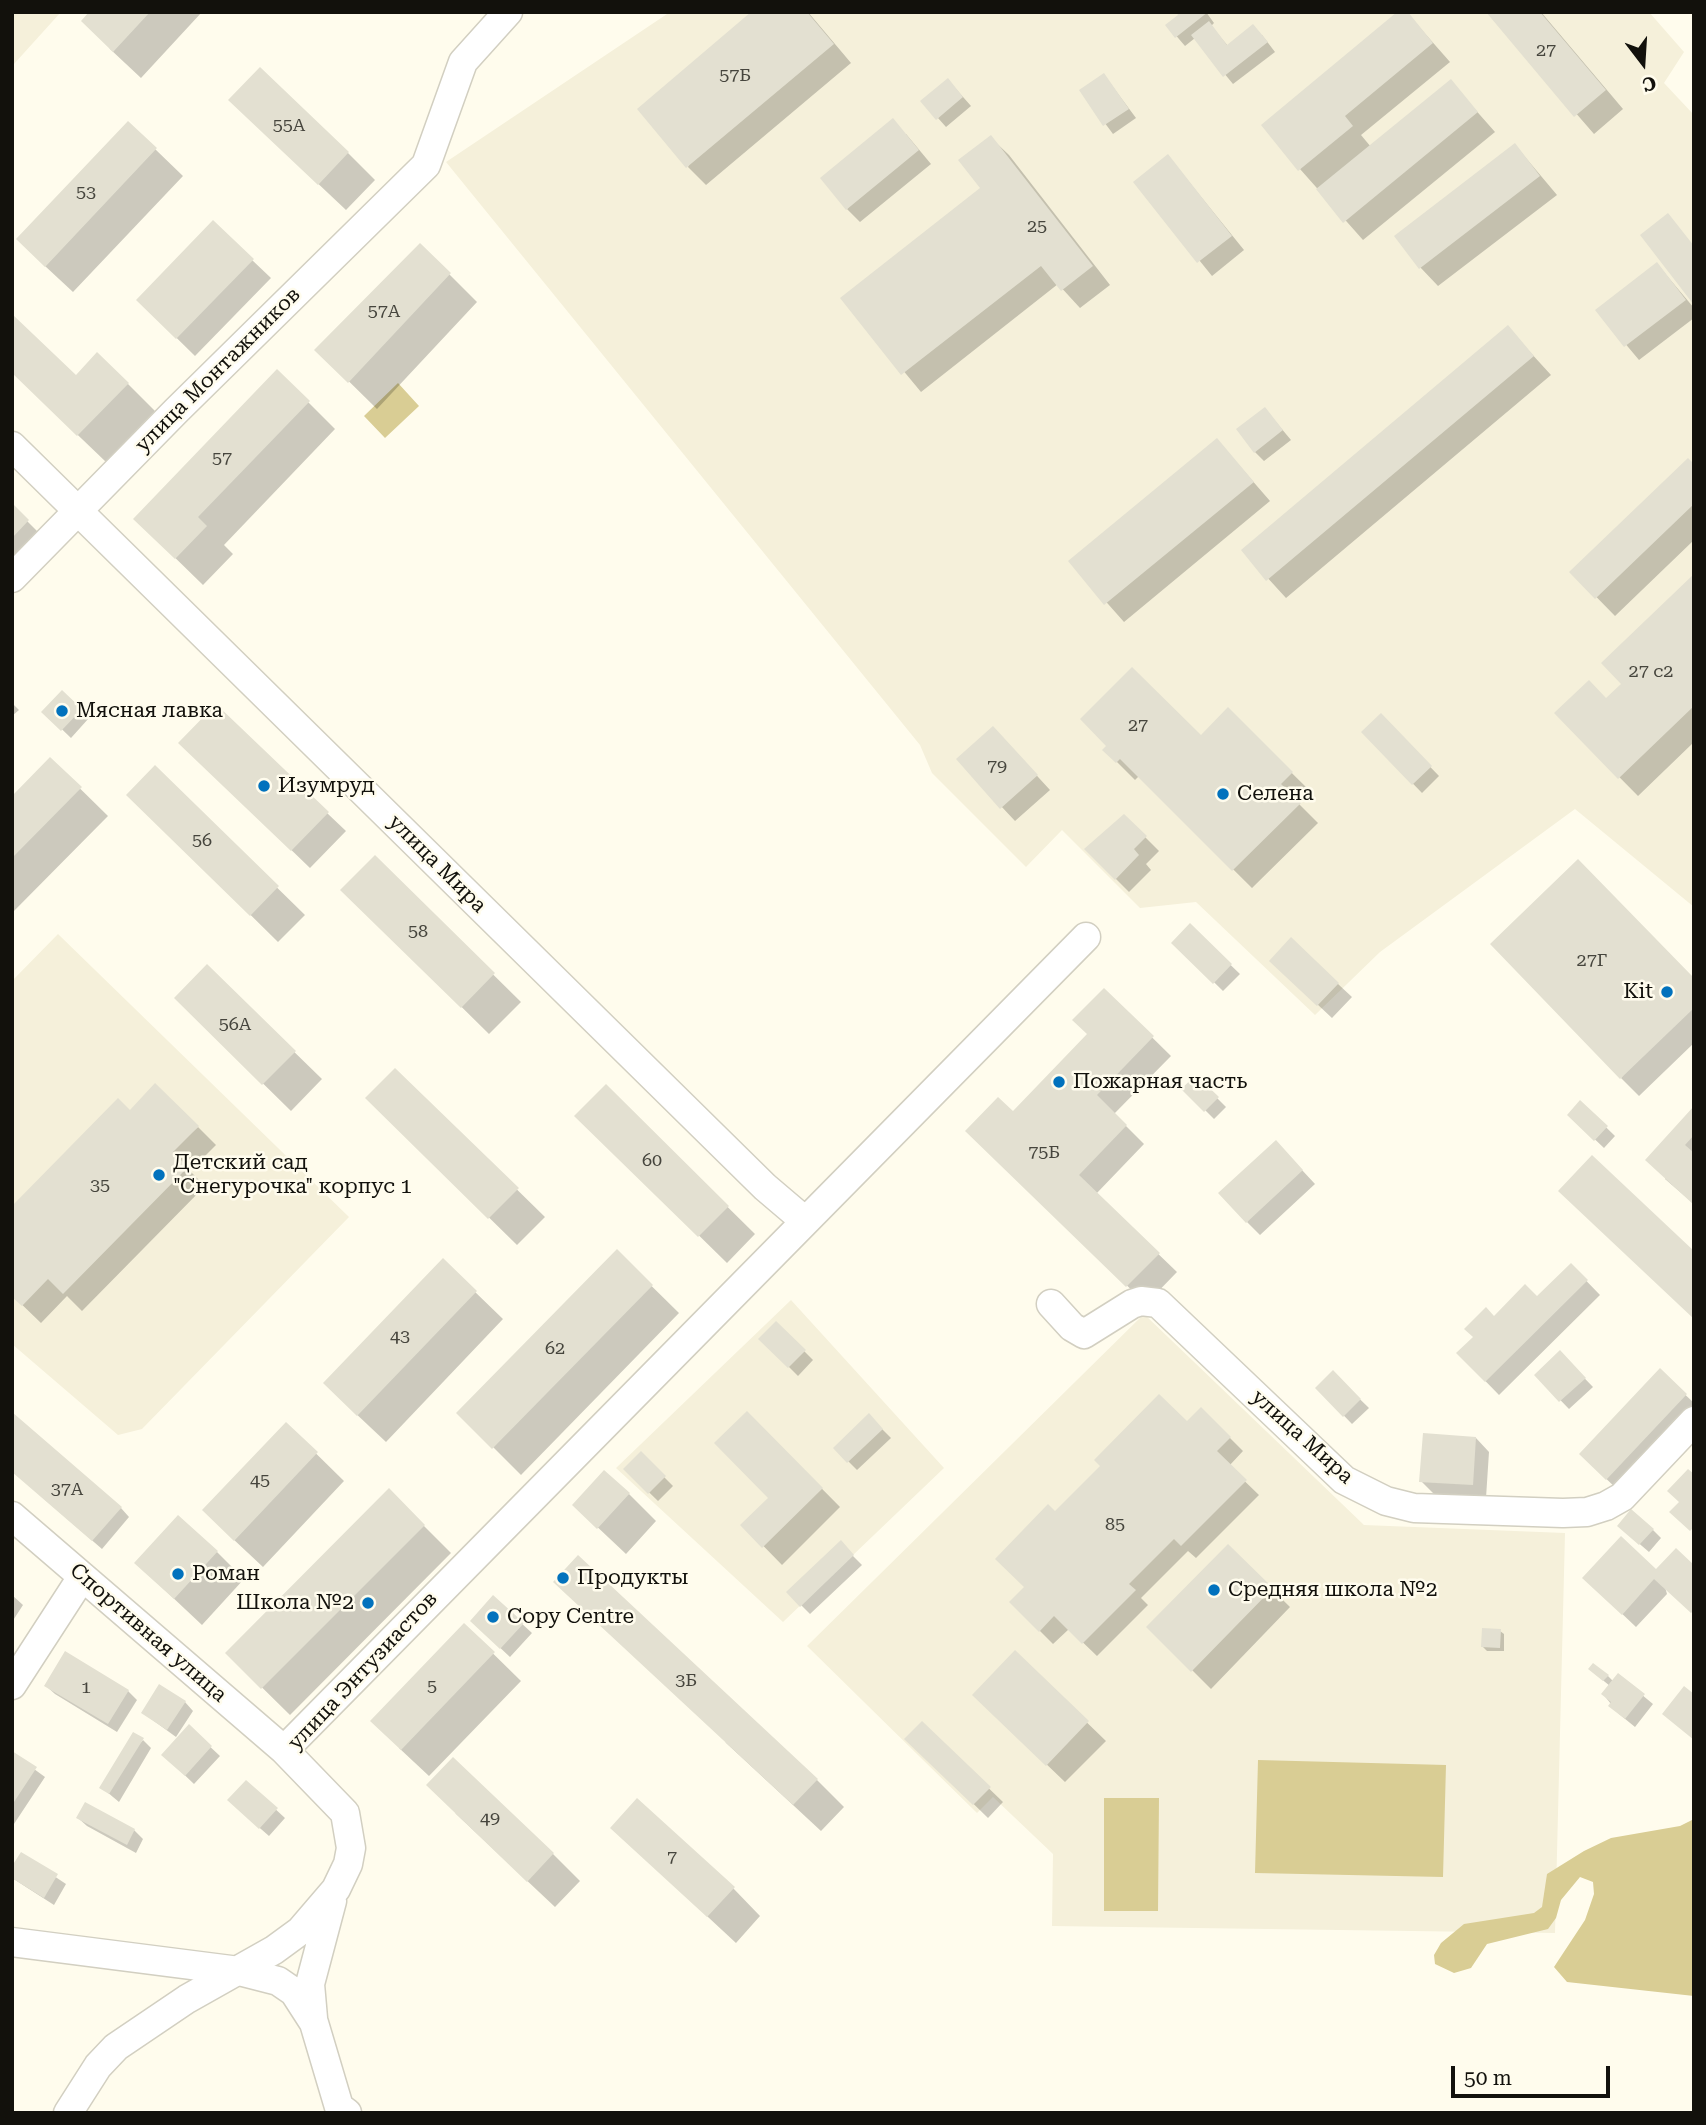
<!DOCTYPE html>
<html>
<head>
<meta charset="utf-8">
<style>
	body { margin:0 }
	#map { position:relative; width:1706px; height:2125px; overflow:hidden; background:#fffced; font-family:"Roboto Serif",serif }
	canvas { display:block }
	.frame { position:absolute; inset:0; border:14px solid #12110c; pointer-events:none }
	.north { position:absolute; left:1608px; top:28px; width:70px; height:70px; -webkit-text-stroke:5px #fffced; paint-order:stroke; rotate:163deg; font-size:19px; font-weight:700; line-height:28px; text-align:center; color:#12110c }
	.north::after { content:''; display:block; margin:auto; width:24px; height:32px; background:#12110c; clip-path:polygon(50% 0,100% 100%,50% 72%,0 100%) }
	.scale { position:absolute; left:1451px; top:2066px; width:159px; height:32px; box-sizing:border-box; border:4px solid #12110c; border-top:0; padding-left:9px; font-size:21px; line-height:24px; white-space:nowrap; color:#12110c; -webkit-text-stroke:5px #fffced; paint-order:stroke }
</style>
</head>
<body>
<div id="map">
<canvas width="1706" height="2125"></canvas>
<div class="frame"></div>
<div class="north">С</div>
<div class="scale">50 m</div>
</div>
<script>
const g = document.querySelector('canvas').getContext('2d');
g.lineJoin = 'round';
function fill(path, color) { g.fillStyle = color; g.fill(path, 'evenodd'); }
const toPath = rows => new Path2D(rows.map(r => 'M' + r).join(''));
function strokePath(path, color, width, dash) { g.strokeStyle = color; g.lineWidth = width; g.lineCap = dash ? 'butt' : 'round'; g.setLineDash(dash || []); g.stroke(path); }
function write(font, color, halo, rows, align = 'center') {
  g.font = font + ' "Roboto Serif",serif'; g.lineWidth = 5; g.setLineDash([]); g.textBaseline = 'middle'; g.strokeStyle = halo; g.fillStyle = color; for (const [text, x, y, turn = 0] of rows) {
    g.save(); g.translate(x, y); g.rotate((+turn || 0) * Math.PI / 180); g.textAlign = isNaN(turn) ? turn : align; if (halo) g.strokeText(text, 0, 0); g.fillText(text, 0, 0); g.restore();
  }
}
fill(toPath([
	[12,12,61,12,14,64,12,63],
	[670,12,1649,12,1684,52,1664,83,1694,115,1694,907,1575,809,1380,952,1315,1015,1196,902,1140,908,1062,830,1026,867,932,773,920,745,446,162],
	[58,934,349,1217,142,1429,118,1435,12,1344,12,981],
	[791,1300,944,1468,783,1622,616,1468],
	[1144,1314,1364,1525,1565,1533,1555,1933,1052,1926,1053,1854,993,1797,977,1813,807,1646]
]), '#f5f0da');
fill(toPath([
	[398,383,419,406,385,438,364,416],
	[1258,1760,1446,1765,1443,1877,1255,1873],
	[1104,1798,1159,1798,1158,1911,1104,1911],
	[1694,1819,1694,1996,1567,1982,1554,1967,1585,1920,1594,1894,1593,1882,1580,1877,1561,1900,1556,1918,1548,1929,1487,1944,1471,1968,1454,1973,1435,1964,1434,1955,1441,1943,1464,1924,1534,1913,1542,1907,1547,1874,1584,1851,1611,1838,1680,1826]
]), '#d9cd94');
fill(toPath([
	[92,12,202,12,141,78,110,49],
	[754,12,808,12,851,63,706,185,688,167],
	[1206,12,1214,23,1211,26,1228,46,1262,35,1275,52,1233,84,1195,38,1185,46,1167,25,1180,15],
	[1406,12,1450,62,1361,135,1371,147,1450,81,1495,132,1363,240,1300,169],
	[1488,12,1541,12,1623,109,1594,134],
	[1104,75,1136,118,1113,134,1081,91],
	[956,89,971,106,946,127,938,118],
	[258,127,348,153,375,180,346,210],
	[906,134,931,164,860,222,847,209],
	[990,137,1009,155,1110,285,1080,308,1058,284,921,392,843,298,982,189],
	[1515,145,1557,195,1438,286,1420,267],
	[155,149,183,176,73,292,45,266],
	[1168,156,1244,250,1212,276,1136,182],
	[213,223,271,278,195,356,138,300],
	[420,245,477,302,377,409,317,350],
	[1657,264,1694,308,1694,318,1639,360,1597,310],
	[1508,328,1551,375,1286,598,1243,551],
	[12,372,128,384,155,411,106,462],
	[308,402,335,429,224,545,233,554,203,585,163,546],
	[1265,409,1291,440,1264,461,1255,452],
	[1217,440,1270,501,1124,622,1070,561],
	[1694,466,1694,540,1615,616,1572,572],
	[12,506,46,540,12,574],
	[1694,576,1694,742,1638,796,1556,713,1606,700,1623,684],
	[62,693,89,718,71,738,44,712],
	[12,703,19,710,12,716],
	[1228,710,1310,791,1298,803,1318,823,1252,888,1139,776,1135,780,1105,750,1201,738],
	[1381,716,1439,776,1422,793,1363,732],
	[1006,742,1050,790,1015,821,958,760],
	[50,759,108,816,12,913,12,798],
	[199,761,327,813,346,831,310,868],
	[155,768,305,915,278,942,129,795],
	[1124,816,1159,851,1146,864,1151,870,1129,892,1086,849],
	[375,858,521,1002,489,1034,343,890],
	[1190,926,1240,974,1223,991,1174,943],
	[207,967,322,1079,291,1111,176,998],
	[1285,974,1338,984,1352,997,1332,1018],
	[1694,980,1694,1043,1639,1096,1621,1078],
	[1104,990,1171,1056,1114,1114,1144,1144,1096,1194,1177,1272,1146,1304,986,1149,1013,1113,1089,1035],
	[395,1070,545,1217,517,1245,367,1098],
	[1196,1077,1226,1107,1214,1119,1184,1089],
	[606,1087,755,1234,727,1263,577,1116],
	[1581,1103,1615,1136,1604,1148,1569,1115],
	[1694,1109,1694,1204,1665,1179],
	[198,1127,216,1145,190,1171,205,1186,82,1311,67,1296,41,1323,12,1295],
	[1289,1156,1315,1184,1260,1235,1247,1222],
	[617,1252,679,1313,521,1475,459,1413],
	[443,1261,503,1319,386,1442,352,1410],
	[1571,1265,1600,1295,1499,1395,1458,1353,1494,1318,1537,1298],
	[776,1323,813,1360,798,1376,761,1339],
	[1560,1353,1593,1387,1569,1409,1536,1375],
	[1660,1371,1694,1403,1694,1414,1620,1492,1595,1468],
	[1333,1373,1369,1408,1352,1424,1317,1388],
	[747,1413,840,1507,782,1565,743,1525,771,1498],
	[869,1416,891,1438,857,1470,835,1448],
	[286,1424,344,1481,263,1567,232,1538],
	[1187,1424,1230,1438,1243,1451,1229,1466,1259,1495,1196,1558,1188,1551,1141,1598,1148,1605,1097,1656,1069,1629,1053,1644,1025,1616,1026,1587,1055,1513,1102,1466],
	[1476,1438,1489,1452,1486,1498,1435,1495,1421,1481],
	[641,1454,673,1486,658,1501,625,1469],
	[12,1471,121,1508,129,1517,102,1549],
	[389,1491,451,1553,290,1715,227,1653],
	[629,1494,656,1521,626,1554,574,1505],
	[1653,1530,1661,1538,1649,1552,1628,1534],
	[840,1543,862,1565,810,1614,788,1592],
	[1228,1546,1290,1607,1211,1689,1149,1627],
	[217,1552,244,1579,202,1625,136,1563],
	[1694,1567,1694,1614,1665,1587,1667,1594,1636,1627,1598,1591,1656,1572],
	[12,1595,23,1605,12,1622],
	[493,1597,532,1633,510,1657,481,1630],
	[464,1625,521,1681,429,1776,399,1748],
	[1500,1631,1504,1634,1504,1651,1487,1651,1483,1647],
	[1015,1653,1106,1741,1065,1782,993,1713],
	[1594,1673,1608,1676,1613,1681,1618,1675,1653,1704,1635,1727,1619,1714,1603,1694,1610,1686],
	[46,1686,128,1691,137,1700,117,1732,55,1694],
	[185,1702,193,1711,176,1737,143,1713],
	[922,1724,1003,1802,988,1818,907,1739],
	[189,1727,220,1756,194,1784,172,1763],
	[143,1740,151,1748,119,1802,101,1787],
	[725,1742,817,1780,844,1807,821,1831],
	[12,1753,45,1777,12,1827],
	[246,1782,285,1818,269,1836,238,1809],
	[455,1813,553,1854,580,1881,555,1907],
	[78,1818,134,1830,143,1839,136,1853,87,1826],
	[612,1828,733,1888,760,1916,736,1943],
	[21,1854,66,1884,54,1905,12,1878]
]), '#0003');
fill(toPath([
	[89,12,150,12,113,52,81,21],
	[751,12,807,12,834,44,686,168,637,109],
	[1176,12,1208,12,1175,38,1165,25,1178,15],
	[1397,12,1408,12,1433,43,1345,116,1353,126,1298,171,1261,125],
	[1486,12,1540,12,1606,90,1574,117],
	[1209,21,1227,45,1253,24,1268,42,1223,77,1191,35],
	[260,67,349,152,318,185,228,100],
	[1104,73,1129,109,1103,126,1079,90],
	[948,78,963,97,936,120,920,101],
	[1451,79,1478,112,1343,223,1316,189],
	[893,118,919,150,846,210,820,178],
	[128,121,157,148,45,267,16,239],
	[991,135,1093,266,1061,291,1041,266,901,375,840,298,980,188,958,160],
	[1515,143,1540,176,1419,269,1394,236],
	[1168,154,1232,236,1197,263,1133,182],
	[1668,213,1694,246,1694,305,1640,235],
	[213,220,254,259,176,339,136,300],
	[420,243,451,273,348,383,314,350],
	[1657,262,1686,300,1624,347,1595,310],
	[12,314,76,375,97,352,129,383,77,436,12,373],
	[1508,325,1534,356,1266,581,1241,550],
	[277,369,310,401,198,517,207,526,175,559,133,519],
	[1265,407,1283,430,1254,453,1236,429],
	[1217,438,1254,482,1104,605,1068,561],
	[1688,458,1694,464,1694,504,1595,599,1569,572],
	[12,503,29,520,12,538],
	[1694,574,1694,706,1618,779,1554,713,1589,680,1606,698,1621,684,1601,663],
	[1132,667,1201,735,1228,707,1293,772,1281,784,1301,803,1232,871,1120,759,1116,763,1102,750,1106,746,1080,719],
	[62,690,82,709,61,731,41,712],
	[216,704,329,812,291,851,178,743],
	[1381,713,1432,766,1412,785,1361,732],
	[993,726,1038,775,1000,809,956,759],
	[50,757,82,787,12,858,12,796],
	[155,765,279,886,250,916,126,795],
	[1124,814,1147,836,1134,849,1139,855,1115,880,1084,849],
	[375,855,495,973,461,1008,340,890],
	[1578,859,1694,978,1694,1008,1620,1079,1490,944],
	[1190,923,1232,964,1213,984,1171,943],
	[1291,937,1339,983,1317,1006,1269,961],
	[207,964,296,1051,262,1085,174,998],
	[1104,988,1154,1036,1097,1095,1127,1125,1079,1175,1160,1253,1126,1287,965,1131,998,1097,1013,1111,1087,1034,1072,1020],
	[395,1068,519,1188,488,1219,365,1098],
	[1196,1075,1219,1097,1204,1112,1181,1089],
	[155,1083,199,1126,173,1152,188,1167,63,1294,48,1279,22,1306,12,1297,12,1206,118,1098,130,1110],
	[606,1084,729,1206,698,1237,574,1116],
	[1580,1100,1608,1126,1594,1141,1567,1115],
	[1694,1106,1694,1135,1685,1145,1694,1153,1694,1205,1645,1160],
	[1276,1140,1303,1170,1246,1223,1218,1193],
	[1592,1155,1694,1251,1694,1319,1558,1191],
	[617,1249,653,1285,492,1449,456,1413],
	[443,1258,477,1291,357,1416,323,1383],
	[1571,1263,1588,1280,1485,1382,1456,1353,1473,1337,1464,1329,1486,1307,1494,1316,1525,1284,1537,1296],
	[776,1321,806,1350,788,1368,758,1339],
	[1560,1350,1586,1378,1559,1402,1534,1375],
	[1660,1368,1687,1394,1606,1480,1579,1454],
	[1333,1370,1361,1399,1343,1417,1315,1388],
	[1159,1394,1187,1421,1201,1407,1231,1437,1217,1451,1247,1480,1181,1546,1174,1539,1129,1584,1136,1590,1082,1644,1054,1616,1039,1632,1009,1602,1024,1587,995,1559,1048,1504,1055,1511,1100,1466,1094,1460],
	[747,1411,823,1488,762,1548,740,1525,768,1498,714,1443],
	[12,1412,122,1507,92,1541,12,1472],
	[869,1413,883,1429,847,1463,833,1448],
	[286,1422,318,1452,234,1541,202,1510],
	[1423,1433,1476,1437,1473,1485,1419,1482],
	[641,1451,666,1476,648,1494,623,1469],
	[1688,1469,1694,1474,1694,1527,1690,1531,1669,1512,1679,1502,1667,1491],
	[604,1470,630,1493,597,1529,572,1505],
	[389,1488,425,1525,261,1689,225,1653],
	[1631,1509,1654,1529,1639,1545,1617,1526],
	[178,1515,218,1551,174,1599,134,1563],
	[1621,1536,1656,1569,1676,1548,1694,1565,1694,1610,1691,1613,1654,1579,1622,1615,1582,1578],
	[841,1540,854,1555,800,1607,786,1592],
	[1228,1544,1273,1588,1191,1672,1146,1627],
	[578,1555,818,1779,793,1805,553,1582],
	[493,1595,524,1623,500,1649,470,1621],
	[464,1623,495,1652,401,1750,370,1721],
	[1482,1628,1501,1629,1500,1648,1481,1647],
	[1015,1650,1089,1721,1046,1766,972,1695],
	[65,1651,129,1690,108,1724,44,1686],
	[1593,1663,1609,1675,1603,1681,1588,1669],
	[1618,1673,1645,1694,1625,1719,1608,1706,1611,1702,1601,1694],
	[159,1684,186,1701,167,1730,141,1713],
	[1684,1686,1694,1694,1694,1740,1662,1714],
	[922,1721,991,1787,973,1805,904,1739],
	[189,1724,212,1746,185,1776,161,1755],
	[133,1732,144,1738,109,1794,99,1788],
	[12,1751,37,1767,12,1805],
	[453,1757,554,1853,527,1882,426,1785],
	[246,1780,278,1808,259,1829,227,1800],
	[637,1798,735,1887,707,1917,610,1828],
	[85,1802,135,1829,127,1845,76,1818],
	[21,1852,58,1874,44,1898,12,1878,12,1866]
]), '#e3e0d1');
const minor = toPath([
	[12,446,765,1187,805,1221],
	[12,578,176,411,426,165,463,62,508,12],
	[1051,1304,1072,1327,1084,1334,1132,1304,1141,1301,1158,1303,1344,1480,1386,1501,1414,1508,1563,1513,1587,1512,1606,1506,1622,1497,1694,1421],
	[12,1516,284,1750],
	[12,1685,82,1577],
	[12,1942,239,1971,278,1981,294,1992,314,2023,339,2107,347,2113],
	[313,2018,310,1984,332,1901],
	[68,2113,98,2066,116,2047,187,1999,274,1950,300,1931,336,1889,348,1864,351,1848,345,1813,284,1750,1086,937]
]);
strokePath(minor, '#d2cfc1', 31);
strokePath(minor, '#fff', 28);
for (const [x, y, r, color] of [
	[62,711,7,"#0272bd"],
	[264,786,7,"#0272bd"],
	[1223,794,7,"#0272bd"],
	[1667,992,7,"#0272bd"],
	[1059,1082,7,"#0272bd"],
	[159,1175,7,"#0272bd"],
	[178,1574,7,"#0272bd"],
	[563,1578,7,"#0272bd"],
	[1214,1590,7,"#0272bd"],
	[368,1603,7,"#0272bd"],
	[493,1617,7,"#0272bd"]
]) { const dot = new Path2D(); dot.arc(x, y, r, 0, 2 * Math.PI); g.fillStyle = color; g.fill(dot); strokePath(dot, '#fffced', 2.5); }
write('18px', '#46453d', null, [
	["27",1546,51],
	["57Б",735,76],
	["55А",289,126],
	["53",86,193],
	["25",1037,227],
	["57А",384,312],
	["57",222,459],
	["27 с2",1651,672],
	["27",1138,726],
	["79",997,767],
	["56",202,841],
	["58",418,932],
	["27Г",1592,961],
	["56А",235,1025],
	["75Б",1044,1153],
	["60",652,1161],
	["35",100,1186],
	["43",400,1337],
	["62",555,1349],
	["45",260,1481],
	["37А",67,1490],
	["85",1115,1525],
	["3Б",686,1681],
	["5",432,1687],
	["1",86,1688],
	["49",490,1819],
	["7",672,1858]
]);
write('21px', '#12110c', '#fffced', [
	["улица Монтажников",218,370,-45],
	["улица Мира",437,864,45],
	["улица Мира",1302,1437,42],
	["Спортивная улица",148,1633,41],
	["улица Энтузиастов",363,1671,-47]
]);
write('21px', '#12110c', '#fffced', [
	["Мясная лавка",76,711],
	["Изумруд",278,786],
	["Селена",1237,794],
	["Kit",1653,992,"right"],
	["Пожарная часть",1073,1082],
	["Детский сад",173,1163],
	["\"Снегурочка\" корпус 1",173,1187],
	["Роман",192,1574],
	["Продукты",577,1578],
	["Средняя школа №2",1228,1590],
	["Школа №2",354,1603,"right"],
	["Copy Centre",507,1617]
], 'left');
</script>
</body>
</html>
